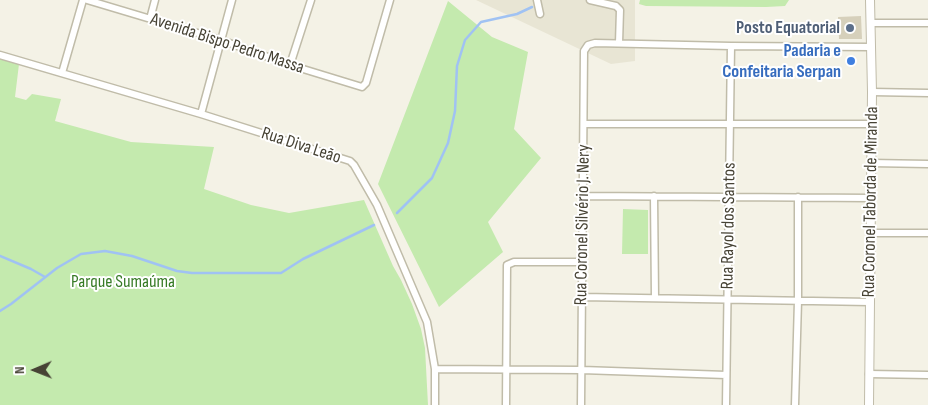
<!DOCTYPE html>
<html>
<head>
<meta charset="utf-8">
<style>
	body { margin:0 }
	#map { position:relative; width:928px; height:405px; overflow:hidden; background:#f4f2e6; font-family:"Sofia Sans Condensed",sans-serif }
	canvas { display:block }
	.north { position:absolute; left:10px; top:345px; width:50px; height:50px; -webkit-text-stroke:4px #fff; paint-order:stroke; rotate:269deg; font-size:14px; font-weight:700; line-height:20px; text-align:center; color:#474335 }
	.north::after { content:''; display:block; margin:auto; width:18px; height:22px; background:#474335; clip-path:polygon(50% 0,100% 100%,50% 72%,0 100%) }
</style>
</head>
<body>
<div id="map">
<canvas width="928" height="405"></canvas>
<div class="north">N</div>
</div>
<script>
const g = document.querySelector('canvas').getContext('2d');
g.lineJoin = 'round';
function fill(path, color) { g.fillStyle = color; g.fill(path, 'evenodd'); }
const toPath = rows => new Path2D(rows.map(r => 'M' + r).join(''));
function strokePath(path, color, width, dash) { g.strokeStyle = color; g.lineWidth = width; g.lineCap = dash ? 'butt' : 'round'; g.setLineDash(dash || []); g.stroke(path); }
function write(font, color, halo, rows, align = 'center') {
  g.font = font + ' "Sofia Sans Condensed",sans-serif'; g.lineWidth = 4; g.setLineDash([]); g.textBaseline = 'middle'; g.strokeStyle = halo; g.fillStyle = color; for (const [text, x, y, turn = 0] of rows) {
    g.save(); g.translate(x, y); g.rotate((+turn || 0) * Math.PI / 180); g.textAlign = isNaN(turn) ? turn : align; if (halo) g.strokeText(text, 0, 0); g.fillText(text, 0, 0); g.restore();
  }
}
fill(toPath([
	[476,0,635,0,635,61,611,64]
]), '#e8e5d4');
fill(toPath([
	[640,0,789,0,785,6,766,7,646,6,639,4],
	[448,1,492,37,528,52,514,129,541,158,488,222,503,252,439,307,378,184],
	[0,58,19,64,15,97,26,100,32,94,61,99,55,121,131,142,214,147,204,189,251,205,289,213,364,200,393,266,401,280,412,304,421,329,425,348,428,405,0,405],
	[623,209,648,210,648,254,622,254]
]), '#c4eaae');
strokePath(toPath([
	[397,213,432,178,448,143,455,111,457,66,465,40,481,22,517,14,532,7],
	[0,256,31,269,45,277],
	[0,311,11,304,57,268,81,254,105,251,132,256,177,271,192,273,281,273,303,259,374,225]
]), '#a0c2f3', 2.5);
fill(toPath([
	[861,16,862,39,839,39,838,17]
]), '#d6d0bb');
const minor = toPath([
	[87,0,221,40,290,65,362,87,366,83,390,0],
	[537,0,540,14],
	[590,0,616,6,620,10,619,43],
	[150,19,155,0],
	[871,23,928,23],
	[0,55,201,114,350,161,354,165,377,205,427,322,435,369,435,405],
	[290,65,311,0],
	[62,73,83,0],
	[872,92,928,93],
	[201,114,232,0],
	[584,124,872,124],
	[871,163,928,164],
	[583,196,871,198],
	[654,196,655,298],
	[871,233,928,233],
	[582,297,870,302],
	[435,369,582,370,726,375],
	[869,374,928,375],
	[506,405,507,265,514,262,582,262],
	[581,405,584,51,588,45,595,43,731,46,871,47],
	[726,405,731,46],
	[795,405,798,301,798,197]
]);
const tertiary = toPath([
	[869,405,872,92,870,0]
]);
strokePath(minor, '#c0bca9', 9);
strokePath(tertiary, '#c0bca9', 10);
strokePath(minor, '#fff', 6);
strokePath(tertiary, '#fff', 8);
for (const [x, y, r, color] of [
	[850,28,5,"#5c6f8a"],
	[851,61,5,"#3f7fe0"]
]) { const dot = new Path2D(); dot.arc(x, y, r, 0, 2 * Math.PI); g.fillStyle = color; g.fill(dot); strokePath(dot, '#fff', 2); }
write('bold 18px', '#4e5e75', '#fff', [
	["Posto Equatorial",840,28]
], 'right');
write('18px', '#474335', '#fff', [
	["Avenida Bispo Pedro Massa",227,44,18],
	["Rua Diva Leão",301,146,18],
	["Rua Coronel Taborda de Miranda",871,202,-89],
	["Rua Coronel Silvério J. Nery",583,225,-89],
	["Rua Rayol dos Santos",729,226,-89]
]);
write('bold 18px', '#366cbe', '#fff', [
	["Padaria e",841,51],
	["Confeitaria Serpan",841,72]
], 'right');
write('18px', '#377b26', '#fff', [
	["Parque Sumaúma",123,282]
]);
</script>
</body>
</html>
